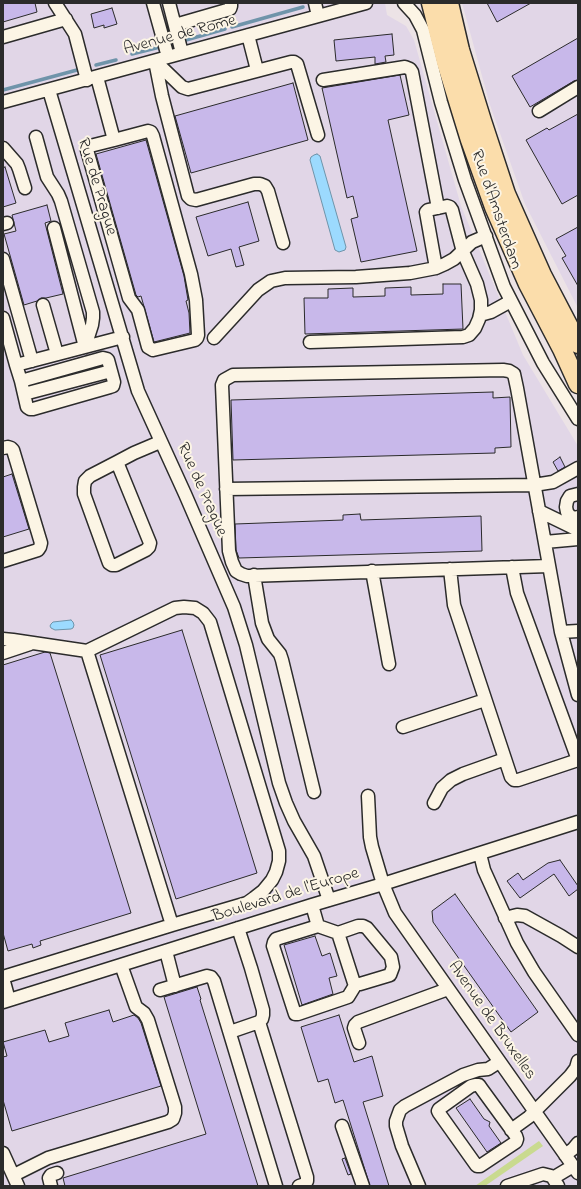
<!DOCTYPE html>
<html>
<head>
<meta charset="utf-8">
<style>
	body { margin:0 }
	#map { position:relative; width:581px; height:1189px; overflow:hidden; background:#ece3e6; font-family:"Indie Flower",sans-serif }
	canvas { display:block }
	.frame { position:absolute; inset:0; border:4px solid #2b2b2b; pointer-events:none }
</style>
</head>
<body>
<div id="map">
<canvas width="581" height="1189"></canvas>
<div class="frame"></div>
</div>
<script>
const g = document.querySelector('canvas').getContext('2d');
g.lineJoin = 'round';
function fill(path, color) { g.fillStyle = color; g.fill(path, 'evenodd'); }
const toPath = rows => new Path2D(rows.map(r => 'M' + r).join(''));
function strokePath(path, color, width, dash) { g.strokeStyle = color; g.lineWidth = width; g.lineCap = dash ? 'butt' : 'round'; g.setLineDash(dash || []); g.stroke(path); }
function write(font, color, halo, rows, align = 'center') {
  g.font = font + ' "Indie Flower",sans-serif'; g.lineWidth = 4; g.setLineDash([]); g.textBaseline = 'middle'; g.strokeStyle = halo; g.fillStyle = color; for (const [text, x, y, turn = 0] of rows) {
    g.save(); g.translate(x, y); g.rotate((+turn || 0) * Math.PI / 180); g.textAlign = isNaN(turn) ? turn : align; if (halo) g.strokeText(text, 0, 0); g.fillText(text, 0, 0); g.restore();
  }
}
fill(toPath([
	[3,3,385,3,387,15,406,26,414,40,461,206,523,355,578,446,578,1186,3,1186],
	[462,3,578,3,578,308,525,204,490,105]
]), '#e1d6e7');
fill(toPath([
	[539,1141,543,1146,485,1186,475,1186]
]), '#c9da8f');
const water = toPath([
	[317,154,320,156,346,247,345,250,339,252,335,250,310,160,311,157,314,155,317,154],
	[71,620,73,622,74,625,73,628,71,629,55,630,51,628,50,626,51,624,53,622,71,620]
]);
fill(water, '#9cdafe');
strokePath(water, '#6f94aa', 1);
strokePath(toPath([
	[232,27,303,7],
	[186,40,225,29],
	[132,54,160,47],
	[96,65,116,60],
	[3,90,77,70]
]), '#6f94aa', 3.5);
const building = toPath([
	[3,3,35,3,37,12,3,22,3,3],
	[487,3,531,3,497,22,487,3],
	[112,8,117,24,104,28,104,25,94,28,91,14,112,8],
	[392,34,394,55,385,56,386,62,375,64,375,57,336,61,334,40,392,34],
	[578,38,578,80,574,81,530,107,512,76,578,38],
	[400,75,409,115,388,120,417,251,361,262,351,219,358,217,353,196,347,198,322,88,400,75],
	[293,83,308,140,191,173,175,116,293,83],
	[578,114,578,195,562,204,526,140,547,128,549,130,578,114],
	[146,140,184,276,188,300,186,301,189,313,190,333,154,342,141,296,138,297,136,295,96,154,146,140],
	[5,167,16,203,3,207,3,168,5,167],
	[248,202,259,241,239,247,244,265,236,267,231,249,208,256,196,217,248,202],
	[47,205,51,221,45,223,63,294,46,298,41,298,37,301,24,305,4,234,16,231,12,215,47,205],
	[578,227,578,286,562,258,566,256,556,239,578,227],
	[443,284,461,284,463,329,305,334,304,298,328,298,328,289,353,288,353,297,385,296,385,288,411,287,411,295,443,294,443,284],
	[493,392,493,398,510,397,511,447,495,448,495,453,233,460,231,400,493,392],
	[560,457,565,467,558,471,553,462,560,457],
	[12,474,29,529,3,537,3,477,12,474],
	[360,514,361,520,481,516,482,551,239,558,236,550,235,524,343,520,343,515,360,514],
	[182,630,257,873,176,899,100,655,182,630],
	[45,652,50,653,131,913,40,941,41,945,33,948,32,944,8,951,3,933,3,665,45,652],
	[560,860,578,886,578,889,569,896,554,874,520,898,507,881,518,873,523,880,548,863,560,860],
	[455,894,538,1012,511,1032,433,922,432,911,455,894],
	[315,936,322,956,330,953,337,976,329,978,333,994,302,1005,284,945,315,936],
	[197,987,201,999,200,1000,258,1186,65,1186,63,1178,206,1134,164,997,197,987],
	[109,1010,113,1022,134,1015,138,1018,141,1023,161,1086,12,1131,3,1100,3,1057,7,1056,3,1042,45,1030,49,1042,69,1036,65,1023,109,1010],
	[339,1015,354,1062,372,1056,383,1096,363,1102,389,1186,370,1186,343,1100,335,1103,328,1079,318,1082,301,1027,339,1015],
	[470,1099,484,1119,490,1122,489,1126,501,1143,487,1152,456,1108,470,1099],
	[345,1158,351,1174,348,1175,342,1159,345,1158]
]);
fill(building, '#c8b8ea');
strokePath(building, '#2b2b2b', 1);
const minor = toPath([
	[55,3,75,34,87,80],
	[153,3,168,57],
	[169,3,182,53],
	[315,3,318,16],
	[404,3,415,15,423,30,441,102,465,180,504,287,543,363,578,419],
	[175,25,227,10,230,9,231,6,231,3],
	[248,35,257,70],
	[3,37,66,19],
	[155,61,162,96,188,196,191,199,196,200,254,184,260,184,265,186,268,191,283,243],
	[155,61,182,87,188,89,291,62,294,62,297,64,318,135],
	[97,77,114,140,148,131,151,132,153,136,191,274,196,300,198,335,197,338,195,340,153,350,148,347,138,310,129,298,87,150,87,148,90,146,114,140],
	[323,80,405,67,410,69,412,72,438,208],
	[49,90,138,391,185,494,234,607,246,645,279,783,286,803,294,821,314,856,329,900],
	[3,102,366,3],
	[539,111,578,87],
	[36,137,47,177,58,194,61,201,93,312,93,318,92,325,85,347,54,228],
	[3,148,17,164,19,169,25,188],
	[3,224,7,223],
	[3,259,32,361],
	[43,305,57,354],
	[480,315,491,312,511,301],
	[3,318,16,365,123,337],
	[214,338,258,290,271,281,285,278,356,277,410,273,436,268,445,264,454,259,472,242,486,236],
	[310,342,463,337,469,335,475,328,479,319,481,310,481,300,477,284,463,252,452,210,450,207,447,206,428,210,426,212,436,268],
	[16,365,21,381,27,407,30,409,33,409,110,387,113,386,114,382,108,360,107,359,103,358,21,381],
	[24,394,111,371],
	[3,448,8,447,11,448,13,450,41,543,40,547,38,550,3,561],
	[117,462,150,543,149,547,146,550,116,565,112,565,109,563,84,494,84,487,85,481,90,476,117,462,134,453,160,442],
	[226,489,534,485,553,482,578,468],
	[578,494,570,496,567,501,566,507,567,512,570,516,575,518,578,517],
	[539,511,578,530],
	[545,542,578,539],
	[549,566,247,576,241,574,236,571,232,562,229,551,222,385,224,380,233,375,503,370,509,371,514,374,517,388,561,632,578,695],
	[512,567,517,593,578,760],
	[450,569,454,605,511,777,514,780,518,780,578,760],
	[372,571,389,664],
	[254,575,262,623,268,639,280,654,282,660,314,792],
	[561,632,578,631],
	[3,639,13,640,87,651,172,925,3,977],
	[87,651,175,608,184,607,195,608,203,613,210,622,279,851,279,861,276,872,272,880,263,891,254,898,247,903,172,925],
	[3,653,30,644],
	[403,727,485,700],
	[368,796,370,837,372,847,383,884,395,913,578,1173],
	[434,803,442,788,451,780,463,774,505,759],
	[480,854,484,870,517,943,534,972,578,1035],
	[312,905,318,926,338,933,358,926,363,926,367,928,391,957,393,967,390,975,360,984,356,984,354,983,338,933],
	[505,918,517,915,525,916,561,936,578,947],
	[318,926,276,939,274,942,273,946,295,1014,298,1014,348,997,356,984],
	[166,951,175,986],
	[3,978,9,1000],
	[160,990,207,976,211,977,214,981,276,1186],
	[3,1002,312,905,383,884,578,822],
	[259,1022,307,1177,307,1181,305,1184,299,1186],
	[230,1032,259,1022,262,1019,263,1015,263,1010,251,968,238,928],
	[359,1043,354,1028,355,1025,358,1022,448,989],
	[475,1085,479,1085,481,1088,516,1136,517,1139,516,1142,480,1166,477,1166,476,1165,439,1113,438,1111,439,1109,471,1086,475,1085],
	[342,1126,363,1186],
	[511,1130,529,1117,570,1076,576,1068,578,1061],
	[3,1153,18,1186],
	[565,1155,573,1149,578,1143],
	[14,1175,48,1158,168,1122,173,1119,175,1113,175,1107,148,1020,144,1013,136,1007,121,965],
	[553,1178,573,1166],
	[51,1186,49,1178,51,1175,57,1173],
	[419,1186,402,1146,396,1126,396,1121,400,1110,405,1106,463,1075,478,1070,488,1069,499,1062],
	[507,1186,543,1174,551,1176,553,1178,558,1186]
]);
const highway = toPath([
	[431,3,446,62,470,140,494,207,528,284,562,349,578,384],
	[449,3,460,50,482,121,506,194,542,275,578,344]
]);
strokePath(minor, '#2b2b2b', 15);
strokePath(highway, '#2b2b2b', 21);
strokePath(minor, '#fcf5e5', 12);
strokePath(highway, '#fbddab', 18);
write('17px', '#2b2b2b', '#fcf5e5', [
	["Avenue de Rome",180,36,-15],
	["Rue de Prague",96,187,73],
	["Rue d'Amsterdam",495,210,71],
	["Rue de Prague",201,490,66],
	["Boulevard de l'Europe",286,896,-17],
	["Avenue de Bruxelles",491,1021,55]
]);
</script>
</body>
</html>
